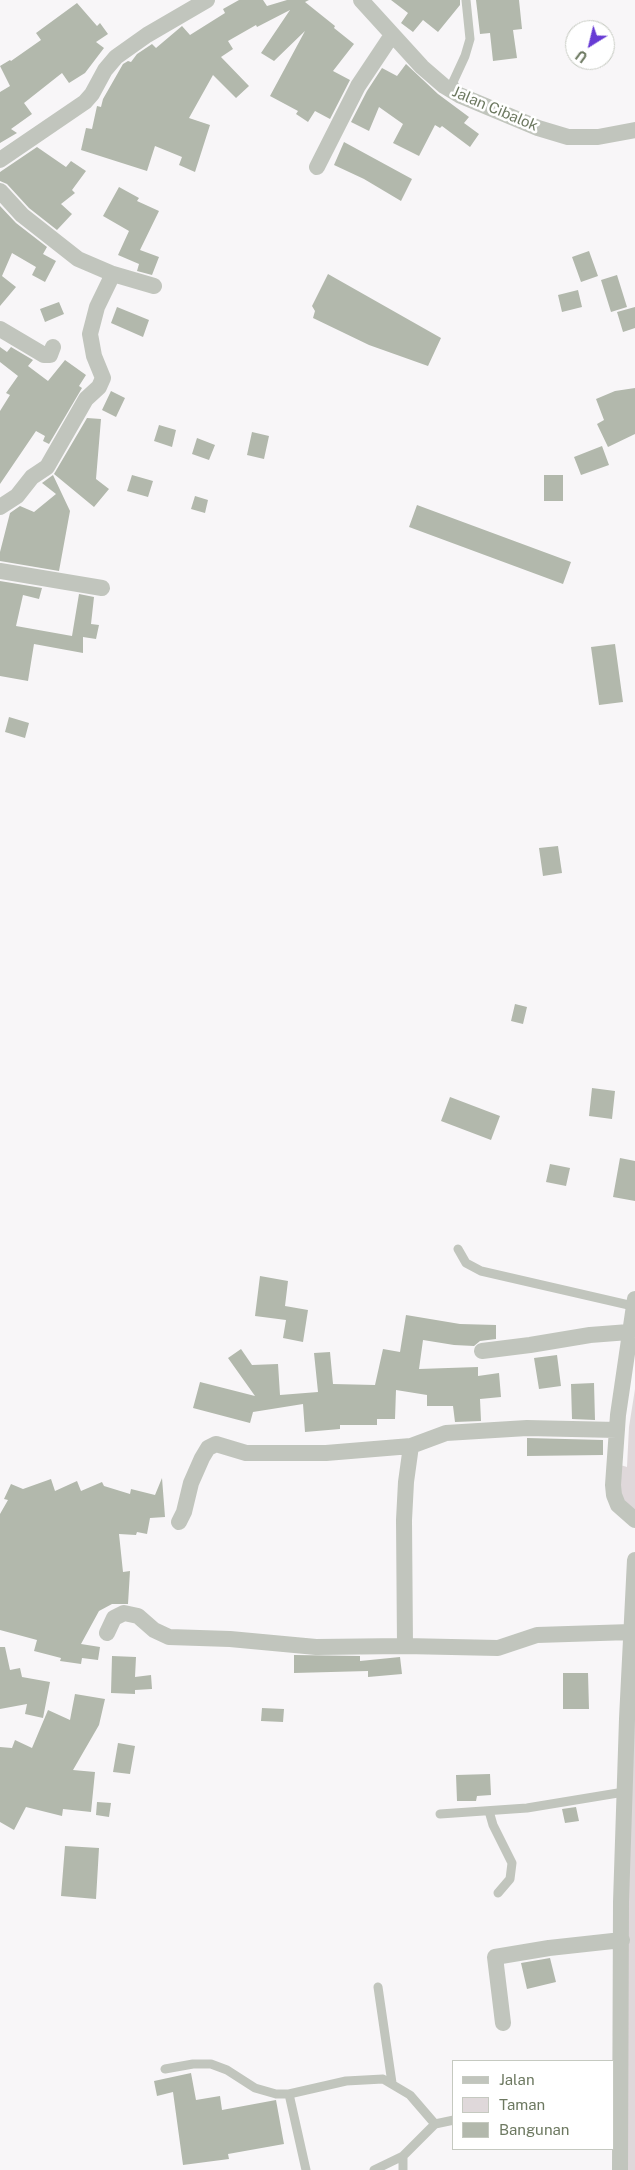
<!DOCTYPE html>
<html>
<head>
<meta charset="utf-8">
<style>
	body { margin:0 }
	#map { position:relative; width:635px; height:2170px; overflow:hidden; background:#f8f6f8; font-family:"Public Sans",sans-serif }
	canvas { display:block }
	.legend { position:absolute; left:452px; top:2060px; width:162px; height:90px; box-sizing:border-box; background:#fff; border:1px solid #c5c9c0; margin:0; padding:6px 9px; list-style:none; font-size:15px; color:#6d7961 }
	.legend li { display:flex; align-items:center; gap:10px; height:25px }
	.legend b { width:25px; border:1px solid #c5c9c0 }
	.north { position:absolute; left:565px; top:20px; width:50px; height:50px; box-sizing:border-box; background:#fff; border:1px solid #c5c9c0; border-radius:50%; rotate:216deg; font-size:14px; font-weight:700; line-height:20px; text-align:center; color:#6d7961 }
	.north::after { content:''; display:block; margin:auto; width:18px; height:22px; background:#673bd4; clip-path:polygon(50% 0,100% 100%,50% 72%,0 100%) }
</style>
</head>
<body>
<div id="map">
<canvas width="635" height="2170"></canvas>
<ul class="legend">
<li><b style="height:6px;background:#c1c5bd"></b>Jalan</li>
<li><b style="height:14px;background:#dfd8da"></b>Taman</li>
<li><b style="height:14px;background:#b2b8ac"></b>Bangunan</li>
</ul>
<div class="north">U</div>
</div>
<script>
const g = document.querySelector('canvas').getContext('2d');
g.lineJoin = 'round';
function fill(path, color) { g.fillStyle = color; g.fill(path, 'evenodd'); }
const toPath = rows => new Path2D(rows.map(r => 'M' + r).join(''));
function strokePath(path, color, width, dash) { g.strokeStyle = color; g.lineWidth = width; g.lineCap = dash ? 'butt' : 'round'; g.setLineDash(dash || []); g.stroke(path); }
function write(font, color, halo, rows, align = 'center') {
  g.font = font + ' "Public Sans",sans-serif'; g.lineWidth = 5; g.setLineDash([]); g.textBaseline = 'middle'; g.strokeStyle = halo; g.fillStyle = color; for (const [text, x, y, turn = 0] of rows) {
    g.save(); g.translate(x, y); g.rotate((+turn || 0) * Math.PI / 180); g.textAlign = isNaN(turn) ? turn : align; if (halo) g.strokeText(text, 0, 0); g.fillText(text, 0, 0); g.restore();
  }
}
fill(toPath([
	[635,1389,635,1520,613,1485,614,1463,627,1467,629,1427],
	[635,1559,635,2170,621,2170]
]), '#dfd8da');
fill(toPath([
	[239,0,263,0,267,6,287,0,309,0,305,2,335,26,334,28,354,44,333,71,350,80,330,119,315,111,308,122,296,114,298,111,270,96,305,31,274,61,261,53,290,10,257,27,256,25,228,41,233,49,221,57,249,86,236,98,213,75,189,118,210,125,195,172,179,165,182,157,155,146,147,171,81,150,86,128,92,129,97,106,101,107,103,99,123,64,128,61,131,62,137,54,152,44,156,48,182,26,190,35,225,13,223,9],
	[391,0,460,0,460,5,438,32,423,20,413,32,401,23,408,13],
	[476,0,519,0,522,29,513,30,517,58,493,61,490,33,480,34],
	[77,3,97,26,100,23,108,34,96,42,104,48,85,73,69,83,62,73,24,103,32,114,11,129,17,133,0,143,0,92,10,86,0,66,10,60,11,61,41,40,36,33],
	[406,64,438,94,469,117,464,123,479,134,470,147,442,126,440,128,435,125,419,156,393,143,403,124,379,107,369,131,351,122,367,91,382,68,397,76],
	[344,142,412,179,401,201,364,179,334,165],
	[37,147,66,167,71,161,86,171,72,190,75,193,61,204,72,214,57,230,29,208,7,184,0,181,0,172],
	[119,187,139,198,137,201,159,211,140,250,159,257,152,275,137,271,139,264,118,255,129,231,103,216],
	[0,206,16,223,47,247,43,254,56,261,45,282,32,275,36,267,12,253,2,276,16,287,0,306],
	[589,251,598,276,581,282,572,257],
	[328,274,441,338,428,366,369,345,313,318,315,311,312,306],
	[617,275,627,307,611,312,601,280],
	[578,290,582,307,562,312,558,295],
	[59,302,64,314,45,322,40,309],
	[117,307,149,320,143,337,111,323],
	[635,307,635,328,623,332,617,312],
	[0,347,7,352,11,347,33,360,28,366,48,381,65,360,86,375,79,386,82,388,49,444,43,441,45,436,36,431,0,484,0,411,10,395,6,393,18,376,0,362],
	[635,388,635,434,608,447,597,424,604,420,596,399,615,391],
	[111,391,125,398,116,417,102,410],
	[87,418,101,419,96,479,109,489,94,507,54,474],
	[159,425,176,430,172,447,154,441],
	[252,432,269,436,264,459,247,455],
	[197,438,215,445,209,460,192,454],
	[602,446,609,465,581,475,574,457],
	[53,475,70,511,59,571,0,561,0,552,10,513,20,506,34,512,56,494,42,483],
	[132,475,153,481,148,497,127,491],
	[544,475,563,475,563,501,544,501],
	[195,496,208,500,205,513,191,509],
	[417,505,571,562,563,584,409,527],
	[0,581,42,588,39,599,23,595,16,626,72,636,79,594,94,597,91,624,99,625,96,639,83,637,83,653,34,644,28,681,0,676],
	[615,644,623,702,599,705,591,647],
	[9,717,29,723,25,738,5,732],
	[558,846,562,873,543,876,539,848],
	[515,1004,527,1007,523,1024,511,1021],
	[592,1088,615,1091,612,1119,589,1116],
	[450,1097,500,1116,491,1140,441,1121],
	[620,1158,635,1161,635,1201,613,1197],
	[550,1164,570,1168,566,1186,546,1182],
	[260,1276,288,1281,285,1306,308,1310,303,1342,283,1338,286,1320,255,1316],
	[406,1315,460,1324,496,1325,496,1339,480,1341,474,1346,454,1345,423,1340,419,1369,478,1367,478,1376,499,1373,501,1397,480,1399,481,1421,455,1422,453,1406,427,1406,427,1395,396,1390,395,1419,377,1419,377,1425,340,1425,340,1429,305,1432,303,1404,253,1412,250,1423,193,1408,200,1382,255,1396,228,1358,241,1349,252,1365,278,1364,280,1395,318,1392,314,1353,330,1352,333,1384,375,1385,383,1349,400,1352],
	[557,1355,561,1386,539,1389,534,1358],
	[594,1383,595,1420,572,1419,571,1384],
	[527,1438,603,1440,603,1455,527,1456],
	[162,1478,165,1517,150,1518,147,1534,137,1532,136,1535,119,1534,123,1572,130,1571,128,1604,112,1604,99,1611,81,1644,100,1647,98,1660,82,1658,81,1664,60,1661,61,1658,34,1651,37,1640,0,1630,0,1514,8,1500,4,1499,11,1484,23,1489,51,1479,55,1491,77,1481,81,1491,102,1482,104,1486,130,1494,131,1489,155,1495],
	[0,1647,5,1647,10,1670,20,1668,22,1677,50,1682,43,1718,25,1714,27,1704,0,1709],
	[294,1655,360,1656,360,1661,400,1657,402,1674,368,1677,368,1671,294,1673],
	[112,1656,136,1657,135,1677,151,1675,152,1689,135,1690,135,1694,111,1693],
	[563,1673,588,1673,589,1709,563,1709],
	[75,1694,105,1699,99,1725,73,1770,95,1772,91,1812,63,1809,62,1816,26,1807,14,1830,0,1822,0,1747,12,1748,15,1740,32,1748,48,1710,70,1720],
	[262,1708,284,1709,283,1722,261,1721],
	[118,1743,135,1746,130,1774,113,1772],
	[490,1774,491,1795,477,1796,476,1801,457,1801,456,1775],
	[97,1802,111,1803,109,1817,96,1815],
	[576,1807,579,1821,565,1823,562,1809],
	[65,1846,99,1848,96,1899,61,1896],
	[550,1958,556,1982,527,1989,521,1963],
	[191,2073,196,2100,220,2096,222,2110,276,2100,284,2144,228,2154,229,2159,183,2165,173,2092,157,2096,154,2081]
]), '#b2b8ac');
strokePath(toPath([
	[457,91,453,82,465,56,470,39,466,0],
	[458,1249,466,1263,481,1271,633,1306],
	[489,1811,493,1825,512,1863,510,1879,498,1893],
	[440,1814,527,1808,624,1792],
	[378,1987,392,2083],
	[165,2069,193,2064,211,2064,227,2070,255,2088,276,2094,289,2094,346,2081,383,2079,410,2095,435,2124],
	[289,2094,306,2170],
	[403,2156,403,2170],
	[374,2170,403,2156,435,2124,454,2120]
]), '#c1c5bd', 9);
strokePath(toPath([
	[361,0,422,67,444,86,459,95,538,128,568,137,598,137,635,130],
	[0,160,85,102,92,94,105,70,116,57,147,35,207,0],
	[317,167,358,86,392,35],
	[0,191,22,215,78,259,113,274,154,286],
	[0,329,44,355,50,355,53,347],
	[0,507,17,496,32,477,47,467,86,399,99,387,103,378,94,356,90,334,97,307,113,274],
	[0,571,102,588],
	[635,1299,618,1415,613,1485,614,1495,618,1505,635,1520],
	[482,1351,530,1345,590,1335,629,1332],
	[179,1522,184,1512,191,1483,202,1458,208,1448,216,1444,246,1453,326,1453,411,1446,446,1433,527,1428,617,1430],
	[107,1633,114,1618,124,1613,138,1616,154,1630,169,1637,230,1639,316,1647,405,1646,498,1648,537,1635,631,1632],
	[405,1646,404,1520,406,1482,411,1446],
	[503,2023,495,1957,549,1948,622,1940],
	[620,2170,621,1902,627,1719,635,1560]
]), '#c1c5bd', 16);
write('15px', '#6d7961', '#fff', [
	["Jalan Cibalok",495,109,23]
]);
</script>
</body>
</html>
